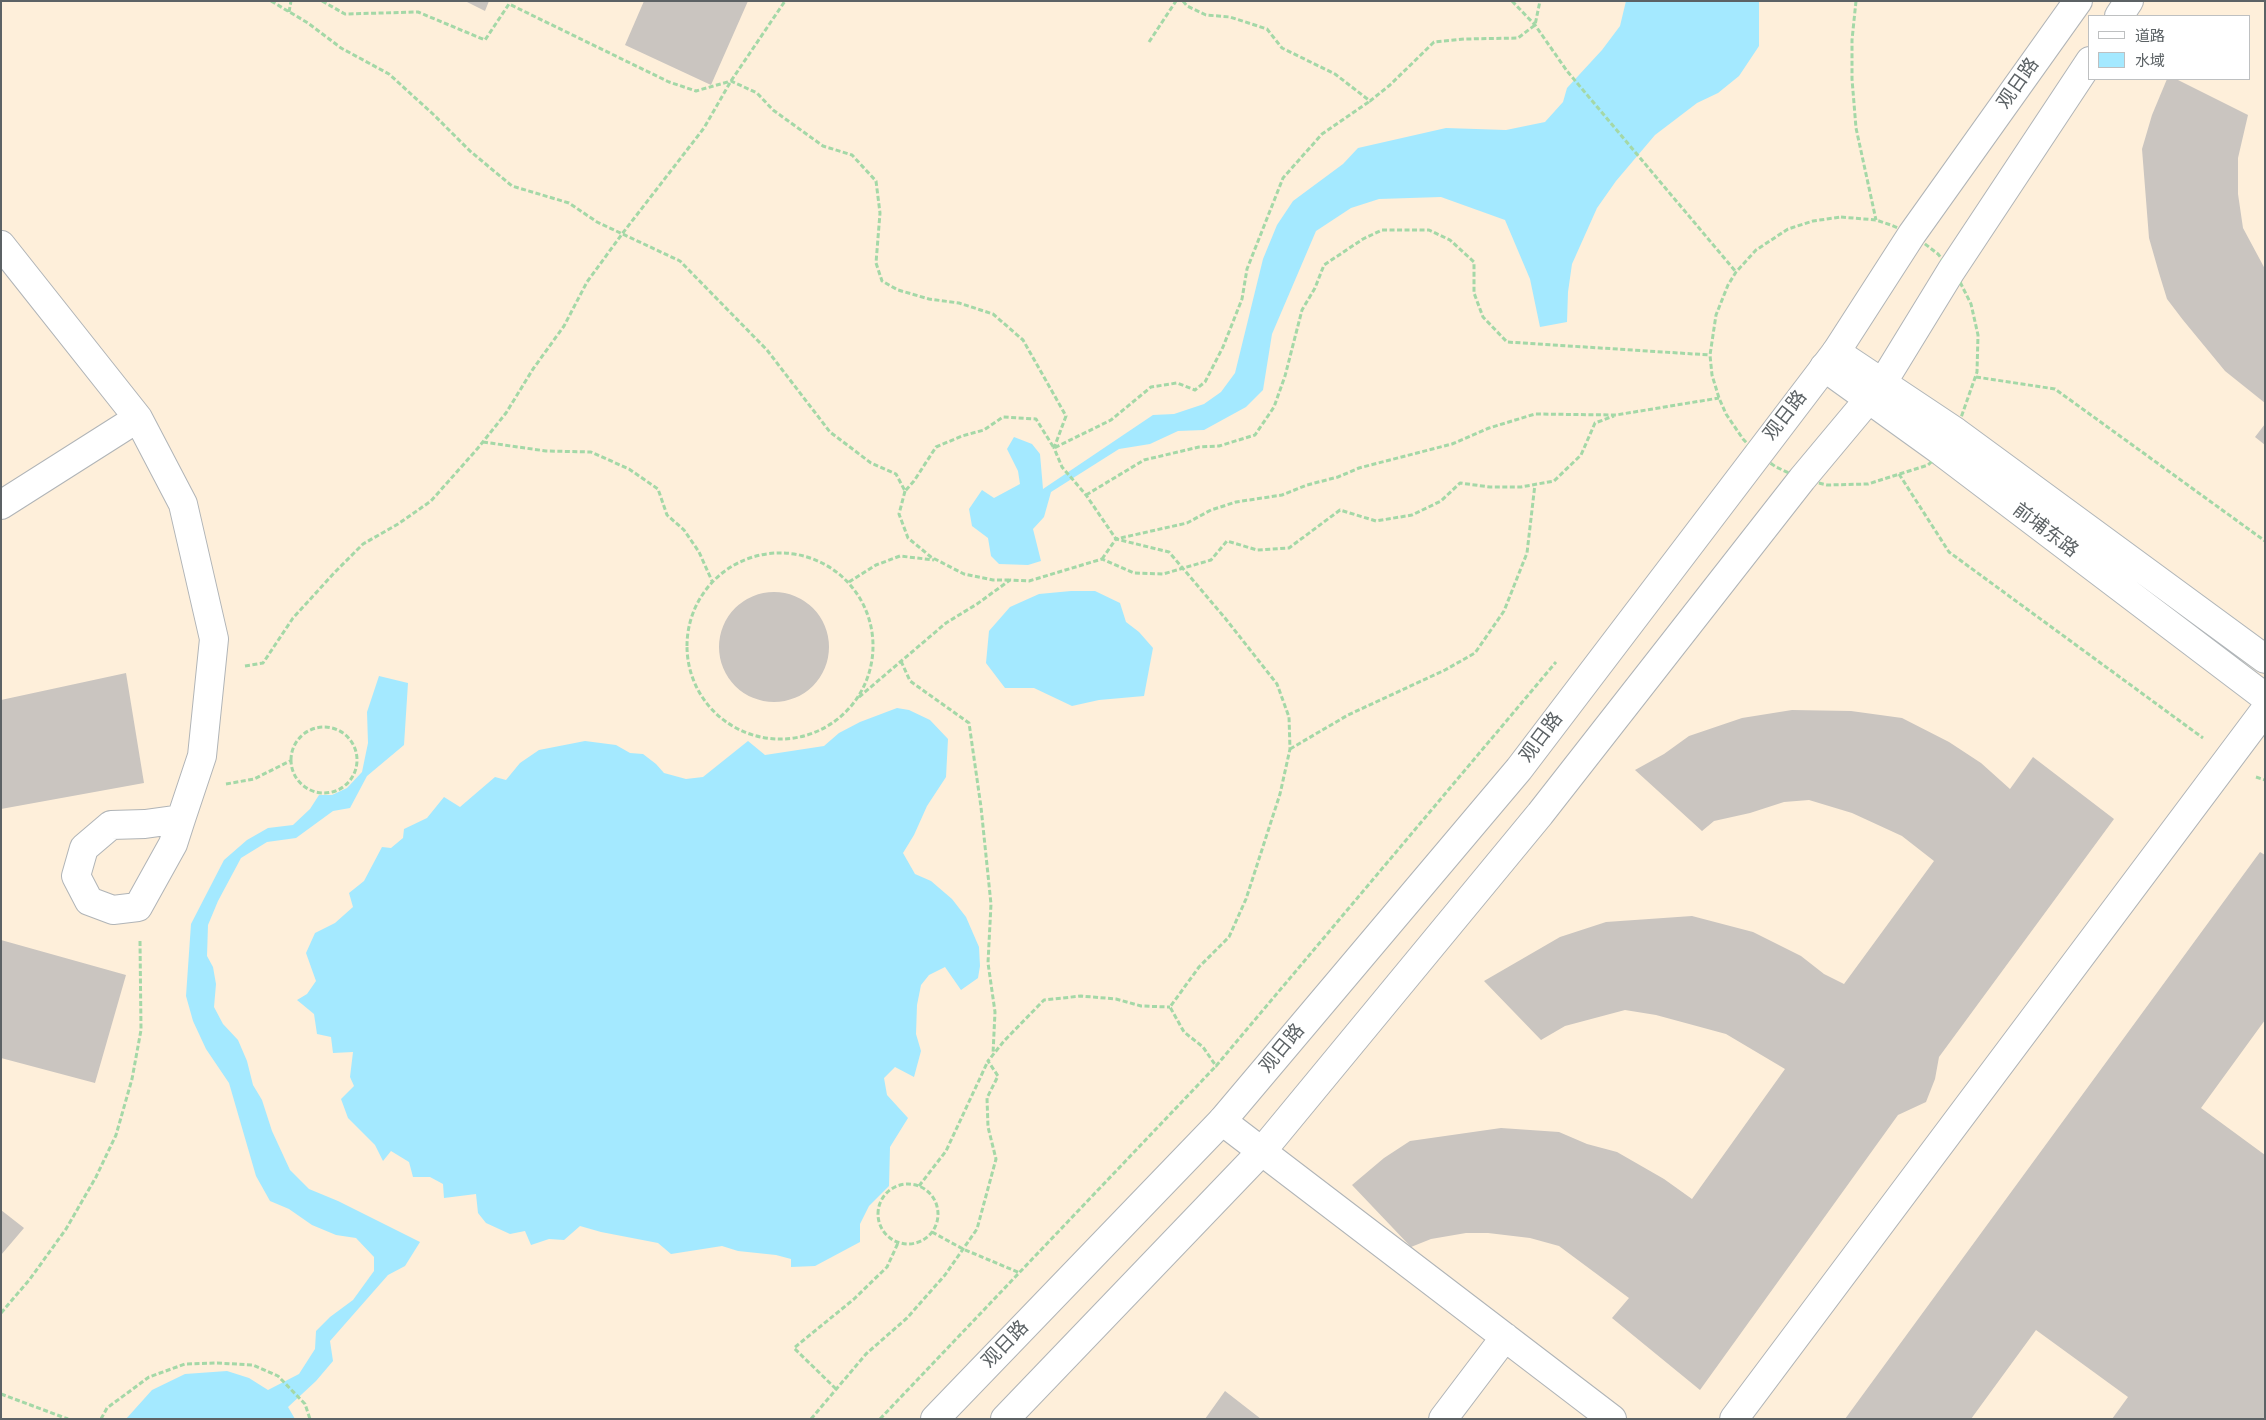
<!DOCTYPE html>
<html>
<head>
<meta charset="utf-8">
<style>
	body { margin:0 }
	#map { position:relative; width:2266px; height:1420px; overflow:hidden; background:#efeae4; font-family:"Sofia Sans Condensed","Noto Sans SC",sans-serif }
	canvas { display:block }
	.frame { position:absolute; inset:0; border:2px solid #5c6265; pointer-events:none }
	.legend { position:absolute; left:2088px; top:15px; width:162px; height:65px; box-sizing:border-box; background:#fff; border:1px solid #bec0c1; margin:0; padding:6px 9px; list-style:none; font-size:15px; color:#5c6265 }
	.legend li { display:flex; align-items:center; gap:10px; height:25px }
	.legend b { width:25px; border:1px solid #bec0c1 }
</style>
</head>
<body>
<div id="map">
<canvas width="2266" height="1420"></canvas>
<div class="frame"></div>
<ul class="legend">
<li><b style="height:6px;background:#fff"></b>道路</li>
<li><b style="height:14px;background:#a4e9ff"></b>水域</li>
</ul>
</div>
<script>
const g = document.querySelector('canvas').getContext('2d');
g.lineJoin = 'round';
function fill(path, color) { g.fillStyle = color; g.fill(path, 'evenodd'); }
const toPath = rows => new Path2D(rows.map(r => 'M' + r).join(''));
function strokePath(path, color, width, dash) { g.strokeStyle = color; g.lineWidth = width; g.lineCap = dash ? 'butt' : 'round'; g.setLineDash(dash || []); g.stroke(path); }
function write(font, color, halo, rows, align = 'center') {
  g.font = font + ' "Sofia Sans Condensed","Noto Sans SC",sans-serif'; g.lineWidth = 4; g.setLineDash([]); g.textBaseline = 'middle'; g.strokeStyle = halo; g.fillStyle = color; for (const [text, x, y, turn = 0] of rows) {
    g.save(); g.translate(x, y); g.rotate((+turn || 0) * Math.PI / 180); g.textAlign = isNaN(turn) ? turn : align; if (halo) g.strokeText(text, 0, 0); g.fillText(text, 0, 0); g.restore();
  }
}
fill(toPath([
	[1,1,2265,1,2265,1419,1,1419],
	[2090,16,2250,16,2250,79,2090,79]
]), '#feefda');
fill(toPath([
	[1626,1,1759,1,1759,46,1739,76,1718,93,1697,103,1655,135,1616,181,1597,208,1572,264,1568,292,1567,322,1540,327,1530,279,1505,220,1441,197,1379,199,1351,208,1316,231,1272,334,1263,390,1246,407,1204,430,1178,431,1150,444,1119,449,1051,492,1044,517,1033,529,1041,561,1028,565,999,564,991,556,988,538,972,526,969,509,982,490,994,498,1020,484,1018,471,1007,449,1014,437,1032,444,1040,454,1043,489,1153,415,1174,414,1204,404,1221,392,1235,373,1263,259,1277,225,1293,201,1343,164,1358,148,1446,128,1506,130,1545,122,1563,102,1567,88,1602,50,1620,26],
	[1071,591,1095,591,1120,603,1126,622,1139,632,1153,648,1144,696,1099,700,1072,706,1034,688,1005,688,986,663,989,631,1010,607,1039,594],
	[379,676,408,683,404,745,367,776,350,808,333,811,296,838,267,842,241,858,218,901,208,925,207,956,213,967,216,984,214,1007,223,1024,238,1040,247,1061,253,1085,262,1100,272,1131,290,1170,309,1189,338,1201,420,1242,405,1266,388,1275,330,1341,333,1361,316,1381,288,1407,295,1419,126,1419,152,1390,185,1374,227,1371,249,1378,268,1390,299,1374,315,1349,316,1331,330,1317,353,1300,374,1271,374,1257,356,1238,336,1235,312,1225,289,1209,270,1201,256,1176,229,1083,206,1049,193,1021,186,996,191,924,224,860,247,840,268,828,293,825,310,809,319,795,332,795,347,788,362,772,368,743,367,712],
	[897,708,909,710,930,720,948,739,946,777,927,806,914,835,903,853,915,874,931,881,952,899,966,917,979,947,980,966,978,978,961,990,945,967,929,975,921,985,917,1005,916,1034,921,1051,914,1077,895,1067,884,1078,887,1095,908,1118,890,1147,889,1186,869,1206,860,1224,860,1242,815,1266,791,1267,791,1259,776,1255,738,1251,722,1246,671,1254,658,1243,601,1232,580,1226,564,1240,549,1239,531,1245,525,1231,510,1234,486,1223,478,1213,476,1194,444,1198,443,1184,430,1177,413,1177,409,1162,391,1151,383,1161,375,1145,348,1118,341,1099,354,1086,350,1077,353,1052,333,1053,331,1037,317,1034,314,1014,297,1000,307,994,316,981,306,953,315,933,335,923,353,907,349,893,364,881,382,847,391,848,403,838,404,829,427,818,444,797,460,807,495,777,506,780,520,763,539,750,585,741,616,745,630,753,643,754,656,764,664,773,686,779,703,777,748,741,765,755,824,746,839,733,860,722]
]), '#a4e9ff');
fill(toPath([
	[465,1,489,1,485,11],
	[644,1,748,1,711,85,625,45],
	[2167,79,2176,79,2248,115,2238,158,2238,194,2243,228,2265,269,2265,403,2225,371,2183,320,2167,299,2159,273,2149,238,2142,149,2152,115],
	[2265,424,2265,445,2255,437],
	'719 647a55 55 0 1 1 110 0a55 55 0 1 1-110 0Z',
	[126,673,144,783,1,809,1,700],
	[1792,710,1851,711,1902,718,1949,742,1981,763,2010,789,2033,757,2114,819,1939,1057,1935,1079,1926,1102,1898,1115,1700,1390,1612,1318,1629,1298,1559,1246,1530,1238,1488,1233,1466,1233,1431,1239,1411,1247,1352,1185,1384,1158,1410,1141,1501,1128,1559,1132,1587,1144,1617,1152,1664,1179,1692,1199,1785,1069,1726,1034,1656,1015,1625,1010,1565,1026,1541,1040,1484,981,1560,937,1606,922,1692,916,1753,932,1801,956,1824,974,1844,984,1934,861,1902,836,1852,813,1809,800,1784,802,1750,813,1714,821,1702,831,1635,770,1664,754,1689,736,1742,718],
	[2260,852,2265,855,2265,1020,2201,1108,2265,1155,2265,1419,2112,1419,2128,1397,2036,1330,1971,1419,1845,1419],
	[1,940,126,975,95,1083,1,1058],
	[1,1210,24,1228,1,1255],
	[1225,1391,1261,1419,1205,1419]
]), '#cac5c0');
const minor = toPath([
	[1,245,138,418,183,504,214,639,202,756,181,819,173,844,138,907,113,910,89,901,76,876,84,848,111,825,145,824,181,819],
	[1,505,138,418],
	[1222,1121,1612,1419],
	[1443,1419,1505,1337],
	[1734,1419,2265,710]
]);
const tertiary = toPath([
	[2119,16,2129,1],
	[935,1419,1222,1121,1519,769,1836,352,1912,234,2078,1],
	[1005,1419,1262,1151,1540,814,1802,479,1883,382,1951,271,2090,61]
]);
const secondary = toPath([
	[1836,352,1956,432,2265,659],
	[1824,367,1942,452,2265,697]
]);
strokePath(minor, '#b0b4b7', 30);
strokePath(tertiary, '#b0b4b7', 30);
strokePath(secondary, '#b1b6b9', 30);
strokePath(toPath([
	[271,1,308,23,341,48,389,74,434,115,470,151,512,186,569,203,597,222,680,261,767,350,830,432,871,463,896,474,905,491,914,481,936,447,962,436,984,430,1003,417,1036,419,1054,448,1111,420,1151,387,1177,383,1195,390,1205,382,1223,347,1242,299,1247,269,1283,178,1322,134,1370,101],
	[322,1,345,14,418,12,485,40,509,4,669,82,696,91,731,81,757,93,773,110,823,146,852,155,876,181,880,213,876,263,882,281,898,290,929,299,959,303,993,314,1023,340,1066,416,1054,448,1062,467,1086,495,1116,539,1187,523,1211,510,1236,502,1282,495,1307,485,1338,477,1359,468,1452,444,1489,428,1535,414,1616,415,1719,398],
	[1183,1,1187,6,1206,15,1230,17,1267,29,1282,48,1335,74,1370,101,1390,85,1434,42,1465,39,1518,38,1535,25,1540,1],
	[1512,1,1535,25,1567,71,1736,272],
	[1856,1,1852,40,1852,79,1856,128,1876,220],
	[289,12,291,1],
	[1149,42,1176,1],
	[1841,217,1876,220,1891,225,1912,234,1938,254,1960,282,1971,304,1978,335,1977,372,1956,432,1942,452,1928,465,1868,484,1827,485,1802,479,1776,467,1757,454,1743,439,1726,414,1719,398,1712,375,1710,355,1716,315,1728,285,1736,272,1756,250,1788,229,1813,221,1841,217],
	[1976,377,2055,389,2265,541],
	[483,442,546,451,591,452,629,469,658,489,667,515,684,530,699,552,712,581],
	[1899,474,1949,552,2203,738],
	[905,491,899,514,908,538,931,557,964,574,993,580,1009,580],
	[1086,495,1144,460,1199,447,1219,446,1255,435,1274,407,1285,376,1302,310,1315,288,1324,265,1363,239,1382,230,1429,230,1450,240,1474,262,1474,293,1483,317,1507,342,1710,355],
	'687 646a93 93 0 1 1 186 0a93 93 0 1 1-186 0Z',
	[1102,559,1116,539,1169,552,1225,618,1277,684,1289,717,1290,749,1280,794,1246,899,1229,937,1199,967,1170,1007,1184,1032,1203,1047,1216,1066,1556,662],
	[849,582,876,565,900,556,934,560],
	[901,661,910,681,969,723,981,807,991,904,988,963,995,1012,993,1054],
	[245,666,263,663,293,618,335,572,363,544,398,524,431,501,478,448,506,413,533,369,564,326,587,282,622,234,704,128,731,81,785,1],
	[859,697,946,623,977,604,1010,580,1029,581,1102,559,1134,573,1163,574,1211,560,1227,541,1257,550,1289,548,1340,510,1376,521,1412,515,1441,501,1460,483,1490,487,1521,487,1554,481,1581,455,1595,423,1614,416],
	'291 760a33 33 0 1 1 66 0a33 33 0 1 1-66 0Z',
	[1290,749,1348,715,1445,670,1475,653,1504,611,1527,553,1535,484],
	[2256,777,2265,780],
	[226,784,254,779,290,761],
	'878 1214a30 30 0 1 1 60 0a30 30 0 1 1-60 0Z',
	[919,1186,946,1151,988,1061],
	[932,1232,963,1249,1020,1273],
	[1,1313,30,1279,66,1229,96,1177,116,1135,132,1079,141,1030,140,940],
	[836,1389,794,1348,854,1299,887,1267,898,1243],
	[1,1394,68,1419],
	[101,1419,107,1408,149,1377,185,1364,217,1363,253,1365,278,1376,305,1404,310,1419],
	[811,1419,866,1354,907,1318,945,1275,977,1229,996,1159,988,1127,987,1098,998,1076,988,1061,1004,1041,1044,1000,1081,996,1116,999,1141,1006,1170,1007],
	[880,1419,1216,1066]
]), '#a4d8a7', 3, [5, 2.5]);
strokePath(minor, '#fff', 28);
strokePath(tertiary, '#fff', 28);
strokePath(secondary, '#fff', 28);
write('19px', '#5c6265', '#fff', [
	["观日路",2019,84,-55],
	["观日路",1786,416,-52],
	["前埔东路",2045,531,37],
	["观日路",1542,738,-53],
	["观日路",1283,1049,-50],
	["观日路",1006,1345,-46]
]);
</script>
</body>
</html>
